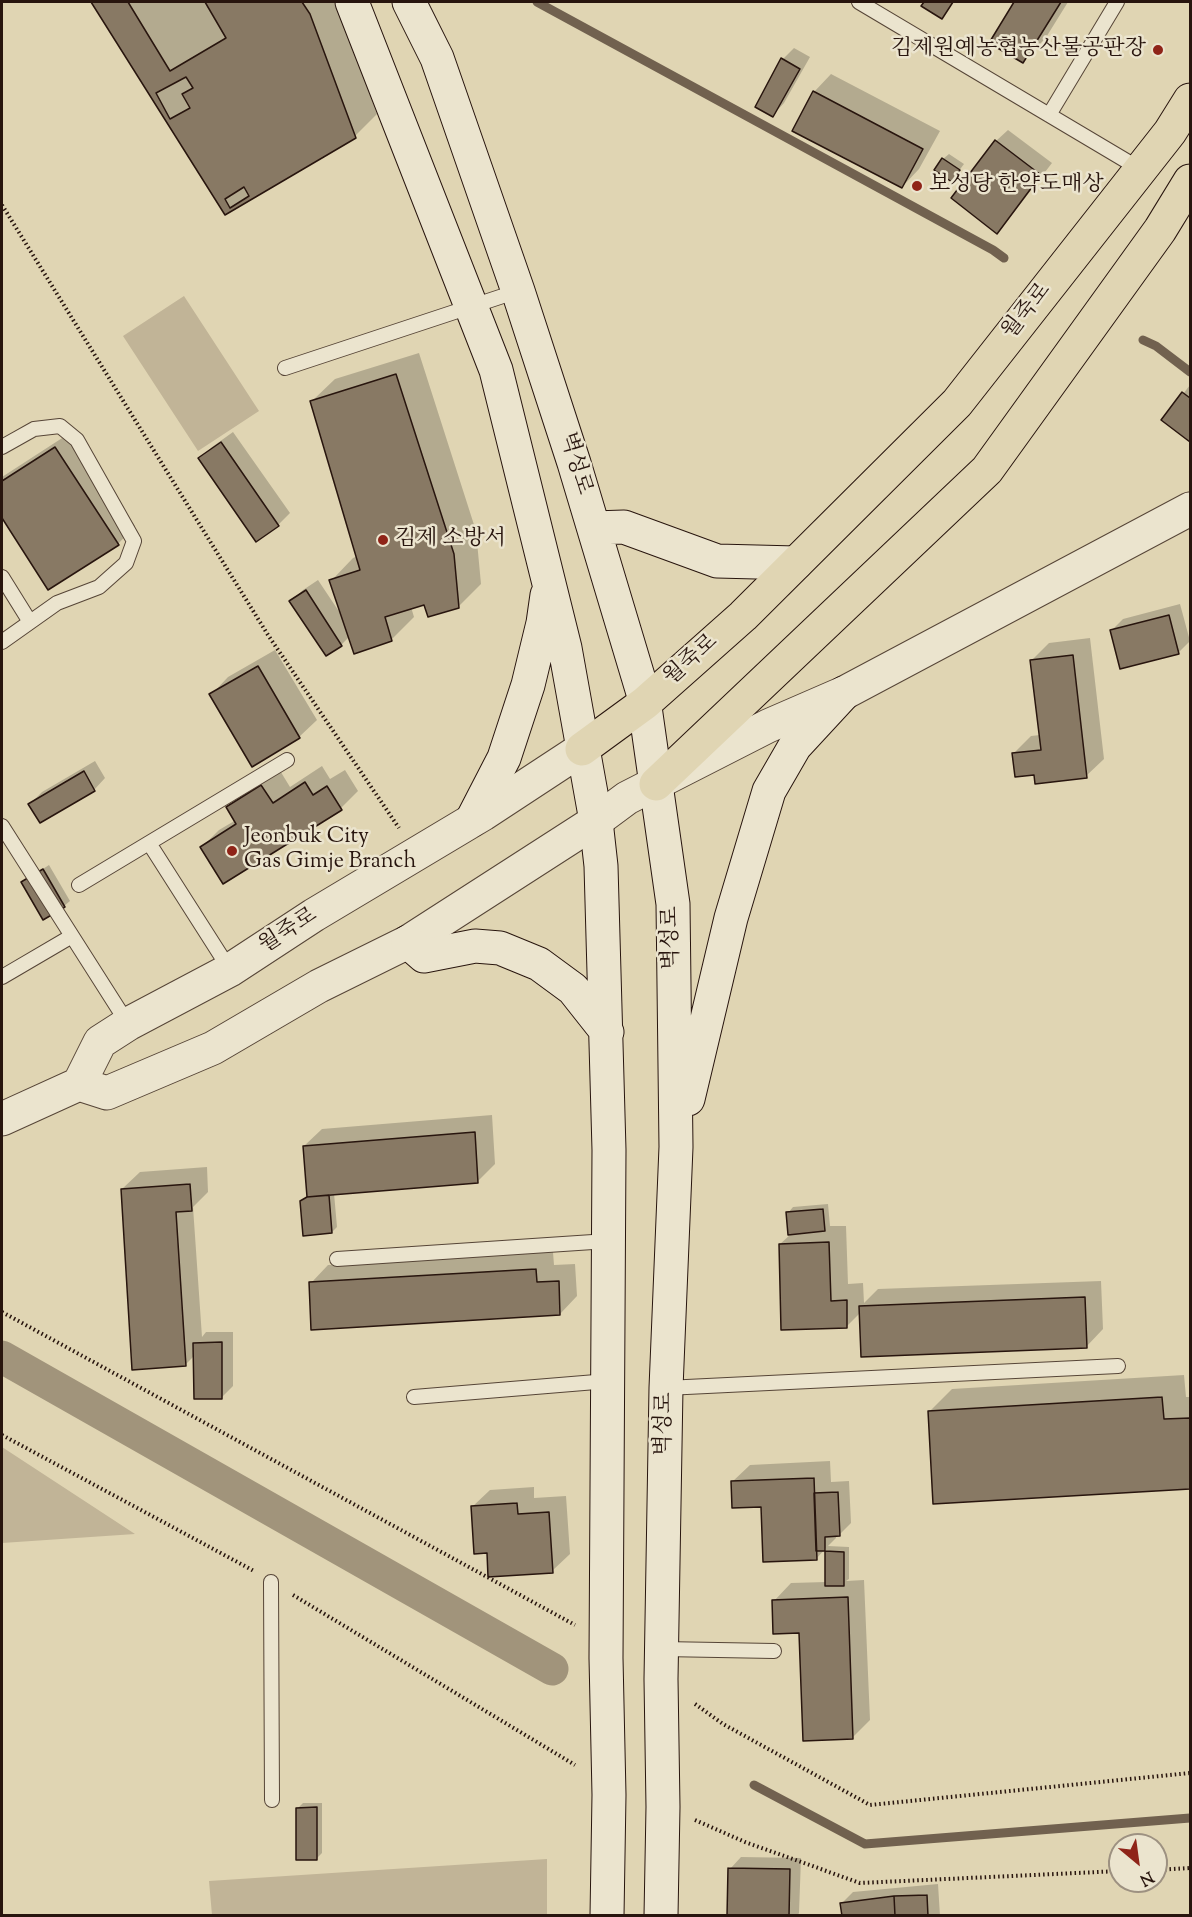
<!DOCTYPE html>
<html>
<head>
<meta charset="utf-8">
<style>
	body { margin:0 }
	#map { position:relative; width:1192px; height:1917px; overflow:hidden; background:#e0d5b3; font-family:"Sorts Mill Goudy",serif }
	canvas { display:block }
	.frame { position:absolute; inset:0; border:3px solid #28150e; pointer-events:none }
	.north { position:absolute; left:1108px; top:1833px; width:60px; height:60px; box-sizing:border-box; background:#ebe4ce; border:2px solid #9d9181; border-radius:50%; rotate:151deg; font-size:16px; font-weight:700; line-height:24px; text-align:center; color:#28150e }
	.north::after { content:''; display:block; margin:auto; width:21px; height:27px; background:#8f2418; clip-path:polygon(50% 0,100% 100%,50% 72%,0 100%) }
</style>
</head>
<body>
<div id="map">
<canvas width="1192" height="1917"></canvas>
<div class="frame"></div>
<div class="north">N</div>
</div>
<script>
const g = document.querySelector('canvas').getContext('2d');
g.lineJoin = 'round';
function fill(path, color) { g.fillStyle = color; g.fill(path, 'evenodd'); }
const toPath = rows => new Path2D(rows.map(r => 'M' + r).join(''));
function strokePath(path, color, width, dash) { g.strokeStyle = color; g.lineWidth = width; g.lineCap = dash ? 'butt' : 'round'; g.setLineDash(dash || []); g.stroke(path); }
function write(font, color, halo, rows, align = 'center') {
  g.font = font + ' "Sorts Mill Goudy","Noto Serif KR",serif'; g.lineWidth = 5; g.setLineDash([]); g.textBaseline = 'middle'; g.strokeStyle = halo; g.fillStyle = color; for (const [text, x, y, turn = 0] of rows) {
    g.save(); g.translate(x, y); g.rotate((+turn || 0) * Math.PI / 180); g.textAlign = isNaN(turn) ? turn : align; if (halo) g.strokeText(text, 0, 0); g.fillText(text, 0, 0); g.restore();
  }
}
fill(toPath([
	[184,296,259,411,198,451,123,336],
	[2,1447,135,1534,2,1543],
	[547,1859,547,1915,212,1915,209,1881]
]), '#c1b497');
fill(toPath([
	[93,2,336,2,377,114,355,136,226,213],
	[1015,2,1068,2,1045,39,1022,61,991,42],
	[794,48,810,57,784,103,773,115,783,59],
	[831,74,940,131,919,169,902,187,814,92],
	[1008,130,1052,163,1008,220,997,232,953,198,996,141],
	[949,154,964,164,952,180,943,159],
	[419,353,476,531,481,584,459,606,425,603,411,607,414,617,391,640,350,636,341,645,326,654,291,601,303,590,318,580,342,616,331,581,353,558,358,556,312,401,335,379],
	[1190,385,1190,440,1163,420],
	[73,431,135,526,118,544,49,588,2,516,2,477],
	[233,432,290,513,278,525,256,540,200,459,212,447],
	[1180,604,1190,641,1179,652,1121,667,1112,630,1123,619],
	[1090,638,1104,759,1086,776,1035,773,1013,754,1031,736,1040,735,1032,660,1049,643],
	[275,650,317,720,299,737,211,695,228,677],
	[95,761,105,778,94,790,30,804,42,792],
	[322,766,330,779,345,770,358,791,341,808,202,847,219,830,236,820,228,807,245,790,279,769,290,787],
	[49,865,70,901,64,906,23,882],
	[492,1115,495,1164,478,1181,334,1193,337,1227,332,1232,301,1202,308,1195,304,1146,322,1129],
	[207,1167,208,1192,193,1207,202,1337,206,1332,233,1332,233,1386,222,1397,195,1355,185,1365,122,1189,140,1172],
	[828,1204,830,1226,846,1226,848,1284,863,1283,864,1303,878,1289,1101,1281,1103,1329,1086,1347,861,1312,847,1326,780,1244,790,1235,788,1213,793,1207],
	[553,1252,554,1265,575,1264,577,1296,560,1314,311,1283,328,1265],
	[1184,1375,1186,1397,1190,1397,1190,1487,934,1503,929,1412,952,1389],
	[830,1461,831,1482,849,1481,851,1523,840,1534,836,1534,836,1538,828,1546,849,1547,849,1579,846,1581,864,1580,870,1720,852,1738,801,1631,774,1601,791,1583,826,1582,826,1548,816,1559,762,1505,732,1482,750,1465],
	[534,1487,534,1498,566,1496,570,1554,552,1571,488,1551,472,1507,490,1490],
	[303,1803,322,1803,322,1853,316,1859,298,1808],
	[741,1857,801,1858,799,1913,797,1916,728,1916,730,1869],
	[938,1884,940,1916,843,1916,842,1903,853,1892]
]), '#0003');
strokePath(toPath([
	[537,2,993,250,1004,258],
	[1143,340,1156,346,1190,372],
	[754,1785,865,1844,1190,1818]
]), '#71614f', 9);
strokePath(toPath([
	[2,1357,552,1669]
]), '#a1947b', 33);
const building = toPath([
	[91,2,302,2,310,14,356,138,225,215,91,2],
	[128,2,205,2,226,38,170,71,128,2],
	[924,2,953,2,942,19,921,6,924,2],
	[1014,2,1061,2,1023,63,989,43,1014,2],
	[781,58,800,69,773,117,755,107,781,58],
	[186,77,193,88,182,94,190,108,170,119,156,93,186,77],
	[813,91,923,149,902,188,792,131,813,91],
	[995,140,1041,175,997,234,951,198,995,140],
	[942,158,960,170,952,182,934,170,942,158],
	[244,187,249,196,230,208,225,199,244,187],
	[396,374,454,554,459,608,428,617,424,605,385,617,392,641,354,654,329,580,360,570,310,401,396,374],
	[1182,392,1190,398,1190,442,1161,420,1182,392],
	[221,442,279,526,256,542,198,458,221,442],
	[55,447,119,545,48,590,2,518,2,481,55,447],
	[306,590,342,646,326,656,289,601,306,590],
	[1169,615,1179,654,1120,669,1110,630,1169,615],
	[1073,655,1087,778,1035,784,1034,775,1015,777,1012,753,1041,750,1030,660,1073,655],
	[258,666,300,738,252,767,209,694,258,666],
	[84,771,95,791,40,823,28,804,84,771],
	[305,782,313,795,327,786,342,810,223,884,200,847,236,824,226,807,261,785,273,803,305,782],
	[43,869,65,907,43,920,21,882,43,869],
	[475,1132,478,1183,307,1197,303,1146,475,1132],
	[190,1184,192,1211,176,1212,186,1366,132,1370,121,1189,190,1184],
	[329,1195,332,1233,303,1236,300,1201,307,1197,329,1195],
	[823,1209,825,1231,788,1235,786,1212,823,1209],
	[829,1242,831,1301,847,1300,847,1328,781,1330,779,1244,829,1242],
	[536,1269,537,1282,559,1281,560,1315,311,1330,309,1282,536,1269],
	[1085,1297,1087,1348,861,1357,859,1306,1085,1297],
	[222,1342,222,1399,194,1399,193,1343,222,1342],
	[1162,1397,1164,1419,1190,1418,1190,1489,933,1504,928,1411,1162,1397],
	[814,1478,817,1560,763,1562,761,1507,732,1508,731,1481,814,1478],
	[838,1492,840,1536,825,1537,825,1551,816,1551,814,1493,838,1492],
	[517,1503,518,1514,549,1512,553,1573,488,1577,487,1553,474,1554,471,1506,517,1503],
	[825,1551,844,1552,844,1586,825,1586,825,1551],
	[848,1597,853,1739,803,1741,799,1633,773,1634,772,1600,848,1597],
	[317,1807,317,1860,296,1860,296,1808,317,1807],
	[728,1868,790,1869,789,1916,727,1916,728,1868],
	[927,1895,928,1916,895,1916,894,1896,927,1895],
	[894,1896,895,1916,842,1916,840,1903,894,1896]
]);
fill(building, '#887964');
strokePath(building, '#28150e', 1.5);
const service = toPath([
	[859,2,1140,169],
	[1049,115,1117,2],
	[285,368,518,291],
	[2,447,34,429,60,426,77,440,134,541,126,563,99,587,57,603,2,642],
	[2,577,30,622],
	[2,826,128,1024],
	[149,843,230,970],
	[79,885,287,760],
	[2,977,72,936],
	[337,1259,608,1241],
	[666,1388,1118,1366],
	[414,1397,608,1381],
	[271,1582,272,1800],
	[662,1649,774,1651]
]);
const tertiary = toPath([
	[79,1084,107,1093,213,1048,319,986,408,942,596,821,627,798,768,726,844,693,1190,509],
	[2,1119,79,1084,100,1042,128,1024,230,970,314,915,483,814,582,749]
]);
const secondary = toPath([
	[352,2,496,370,565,648,596,821,601,866,609,1150,606,1658,609,1795,607,1916],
	[409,2,437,58,518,291,574,463,643,693,673,904,676,1147,666,1388,661,1679,663,1807,661,1916],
	[594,528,624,527,717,561,796,563],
	[472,820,504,758,528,685,543,623,547,595],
	[408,942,424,956,475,946,500,948,539,964,573,989,607,1032],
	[688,1099,731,918,769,791,795,746,844,693]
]);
const primary = toPath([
	[582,749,645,703,743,616,957,403,1170,132,1190,100],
	[656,784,987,470,1160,230,1190,181]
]);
strokePath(service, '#564537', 16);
strokePath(tertiary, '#564537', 35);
strokePath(secondary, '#28150e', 35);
strokePath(primary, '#28150e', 35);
strokePath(toPath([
	[2,205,268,635,399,828],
	[2,1312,575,1625],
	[2,1435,254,1571],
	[293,1595,575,1765],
	[695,1704,723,1724,870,1805,1190,1773],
	[695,1820,745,1842,860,1883,1120,1871],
	[1156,1870,1190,1868]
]), '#28150e', 4, [1.5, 3]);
strokePath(service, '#ebe4ce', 14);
strokePath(tertiary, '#ebe4ce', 33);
strokePath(secondary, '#ebe4ce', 33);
strokePath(primary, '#e0d5b3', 33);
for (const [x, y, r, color] of [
	[1158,50,6,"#8f2418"],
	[917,186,6,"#8f2418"],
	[383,540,6,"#8f2418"],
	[232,851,6,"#8f2418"]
]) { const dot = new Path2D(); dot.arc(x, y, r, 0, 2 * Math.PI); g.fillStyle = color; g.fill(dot); strokePath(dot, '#ebe4ce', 2); }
write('22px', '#28150e', '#ebe4ce', [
	["김제원예농협농산물공판장",1146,50,"right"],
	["보성당 한약도매상",929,186],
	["김제 소방서",395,540],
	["Jeonbuk City",244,838],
	["Gas Gimje Branch",244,863]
], 'left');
write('22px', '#28150e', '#ebe4ce', [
	["월죽로",1028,312,-52],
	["벽성로",574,464,73],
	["월죽로",692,661,-42],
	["월죽로",289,932,-33],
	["벽성로",673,938,-91],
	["벽성로",666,1424,-89]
]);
</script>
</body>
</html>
